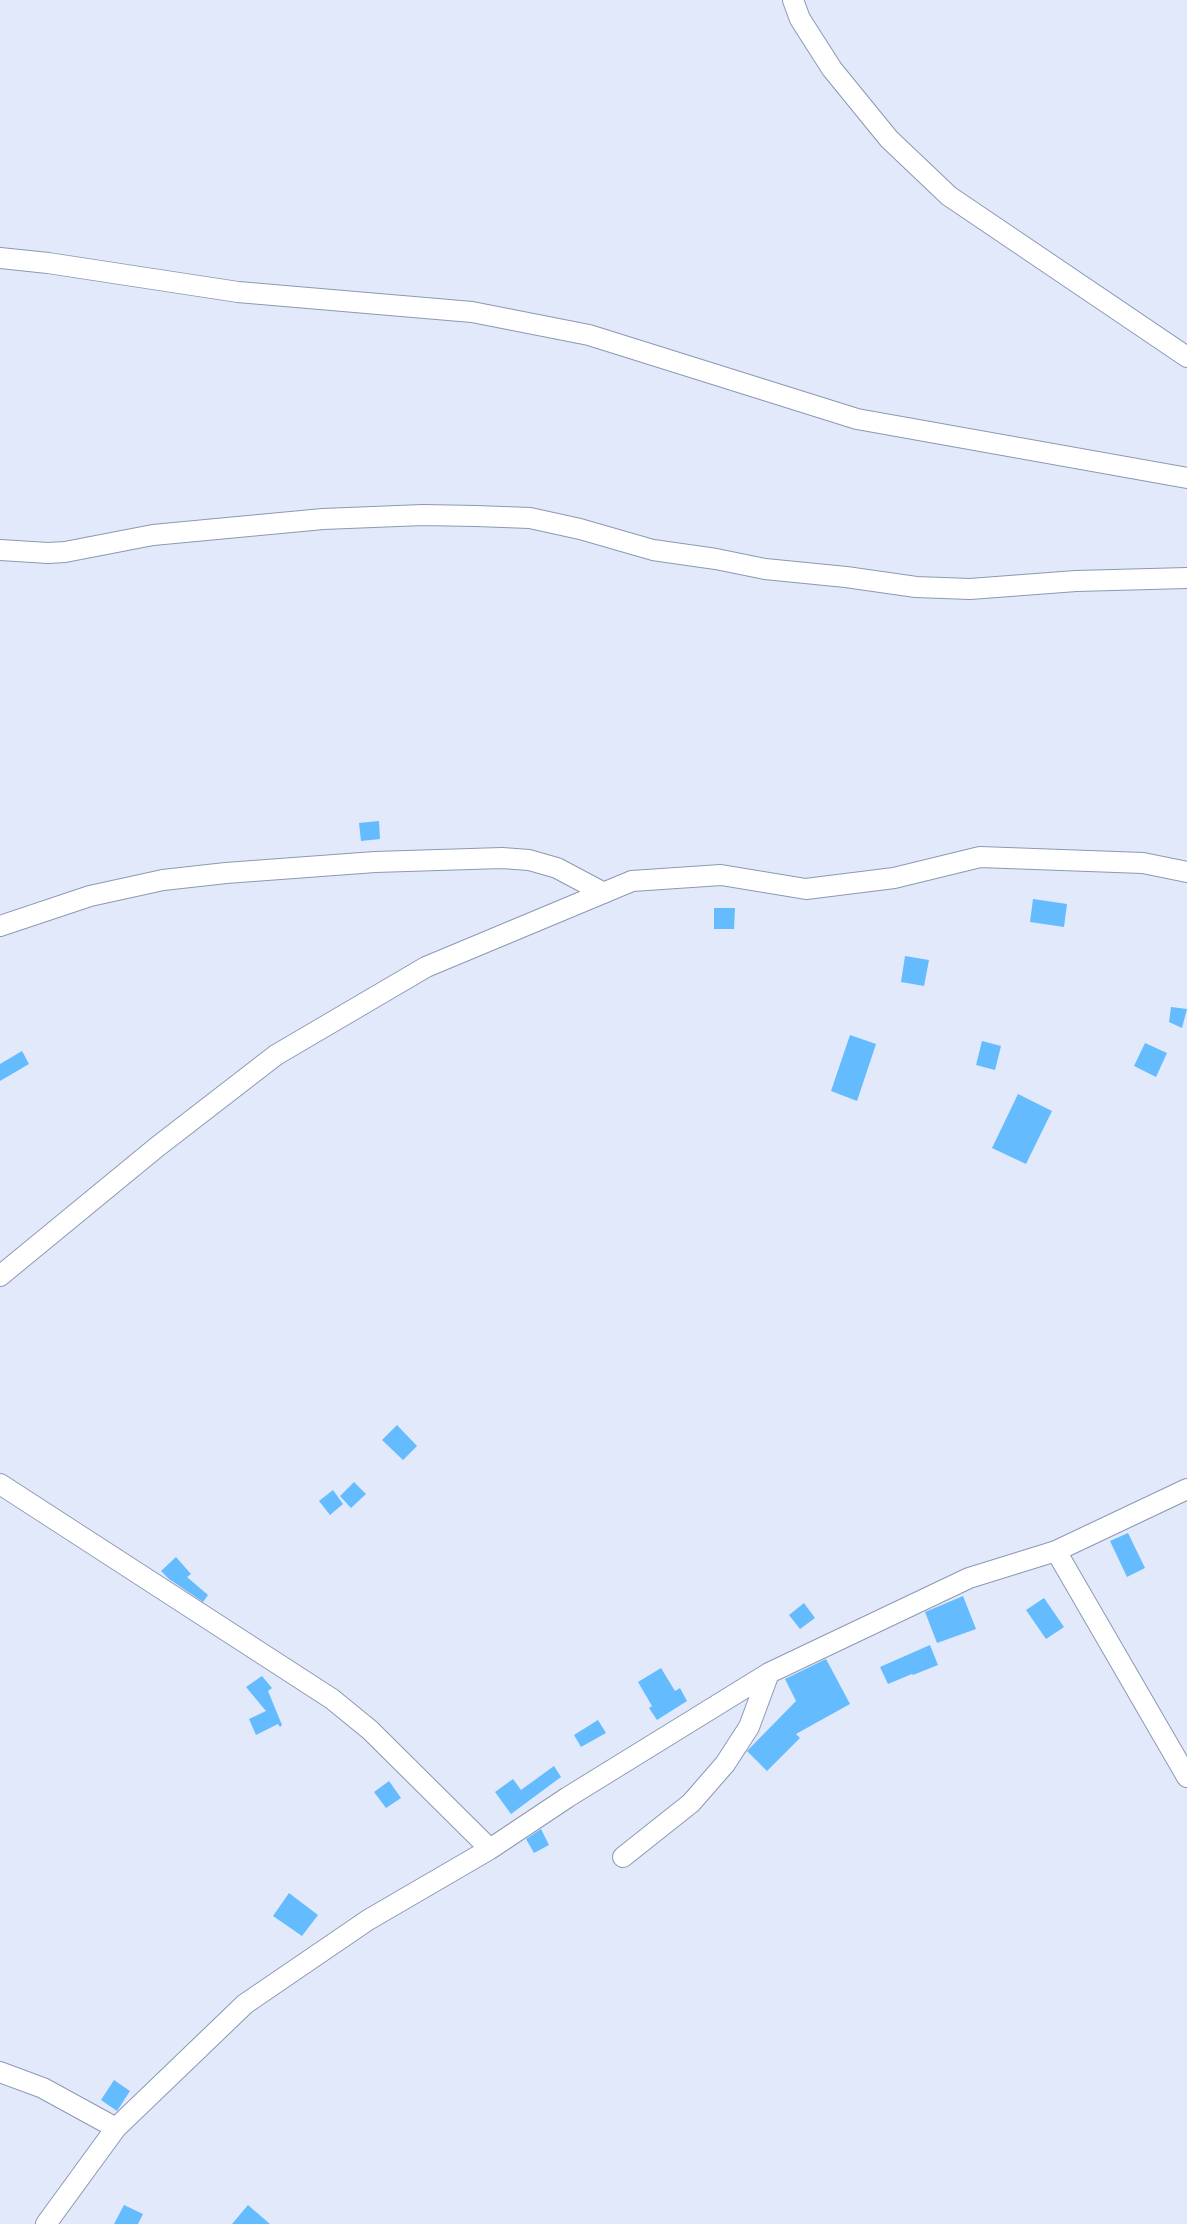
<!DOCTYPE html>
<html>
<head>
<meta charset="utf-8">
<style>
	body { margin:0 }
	canvas { display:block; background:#e1e9fb }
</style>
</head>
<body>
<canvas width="1187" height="2224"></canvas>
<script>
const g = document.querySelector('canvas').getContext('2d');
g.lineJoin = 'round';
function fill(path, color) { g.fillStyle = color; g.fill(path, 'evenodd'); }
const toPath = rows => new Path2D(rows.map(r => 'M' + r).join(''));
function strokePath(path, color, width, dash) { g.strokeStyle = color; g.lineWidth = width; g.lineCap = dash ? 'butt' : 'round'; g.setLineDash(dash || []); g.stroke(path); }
fill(toPath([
	[379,821,380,839,361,841,359,823],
	[1033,899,1067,904,1064,927,1030,922],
	[714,908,735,908,734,929,714,929],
	[905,956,929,960,924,986,901,982],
	[1171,1007,1187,1009,1182,1028,1169,1022],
	[850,1035,876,1044,857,1101,831,1091],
	[982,1041,1001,1046,995,1070,976,1065],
	[1145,1043,1167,1053,1156,1077,1134,1066],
	[22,1051,29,1064,0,1081,0,1064],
	[1018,1094,1052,1111,1026,1164,992,1148],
	[397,1425,417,1446,403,1460,382,1440],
	[354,1482,366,1494,351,1508,340,1496],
	[333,1490,343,1504,330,1515,319,1501],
	[1128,1533,1145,1568,1127,1577,1110,1541],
	[176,1557,191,1574,187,1577,208,1595,203,1602,169,1579,161,1571],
	[963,1596,976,1629,937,1643,925,1612],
	[1044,1598,1064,1627,1046,1639,1026,1610],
	[804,1603,815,1618,800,1629,789,1615],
	[930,1645,938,1665,913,1675,912,1674,888,1684,880,1667],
	[826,1659,850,1704,796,1734,800,1738,767,1771,747,1751,796,1701,785,1679],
	[661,1668,675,1691,680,1688,687,1701,657,1720,649,1708,652,1706,638,1682],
	[262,1676,272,1688,268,1691,282,1725,280,1727,278,1724,256,1735,249,1719,266,1711,246,1687],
	[598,1720,606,1733,581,1747,574,1735],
	[554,1766,561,1777,511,1814,495,1792,513,1779,521,1790],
	[389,1781,401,1798,386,1808,374,1792],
	[541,1829,549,1845,534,1853,526,1839],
	[289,1893,318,1915,302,1936,273,1916],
	[114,2080,130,2091,117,2111,101,2100],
	[124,2205,143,2214,138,2224,114,2224],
	[248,2205,270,2224,232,2224]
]), '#64bcfe');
const minor = toPath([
	[793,0,800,19,832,69,889,139,949,196,1187,357],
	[0,258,48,263,238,292,472,312,589,335,857,419,1187,478],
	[0,550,48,553,65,552,153,535,323,519,423,515,476,516,530,518,580,529,653,550,716,559,765,569,846,577,916,587,970,589,1076,581,1187,578],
	[0,926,90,896,163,880,226,873,375,862,502,858,529,860,557,868,604,893],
	[0,1276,157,1147,276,1055,426,967,632,881,721,875,806,889,894,878,980,857,1143,863,1187,872],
	[0,1484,332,1699,370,1730,490,1849],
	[1056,1551,1187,1777],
	[623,1857,691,1803,725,1764,749,1727,769,1673],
	[0,2072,43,2088,116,2128],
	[46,2224,116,2128,245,2004,368,1920,490,1849,568,1797,769,1673,969,1578,1056,1551,1187,1489]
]);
strokePath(minor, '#8d98b4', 22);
strokePath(minor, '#fff', 20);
</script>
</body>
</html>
